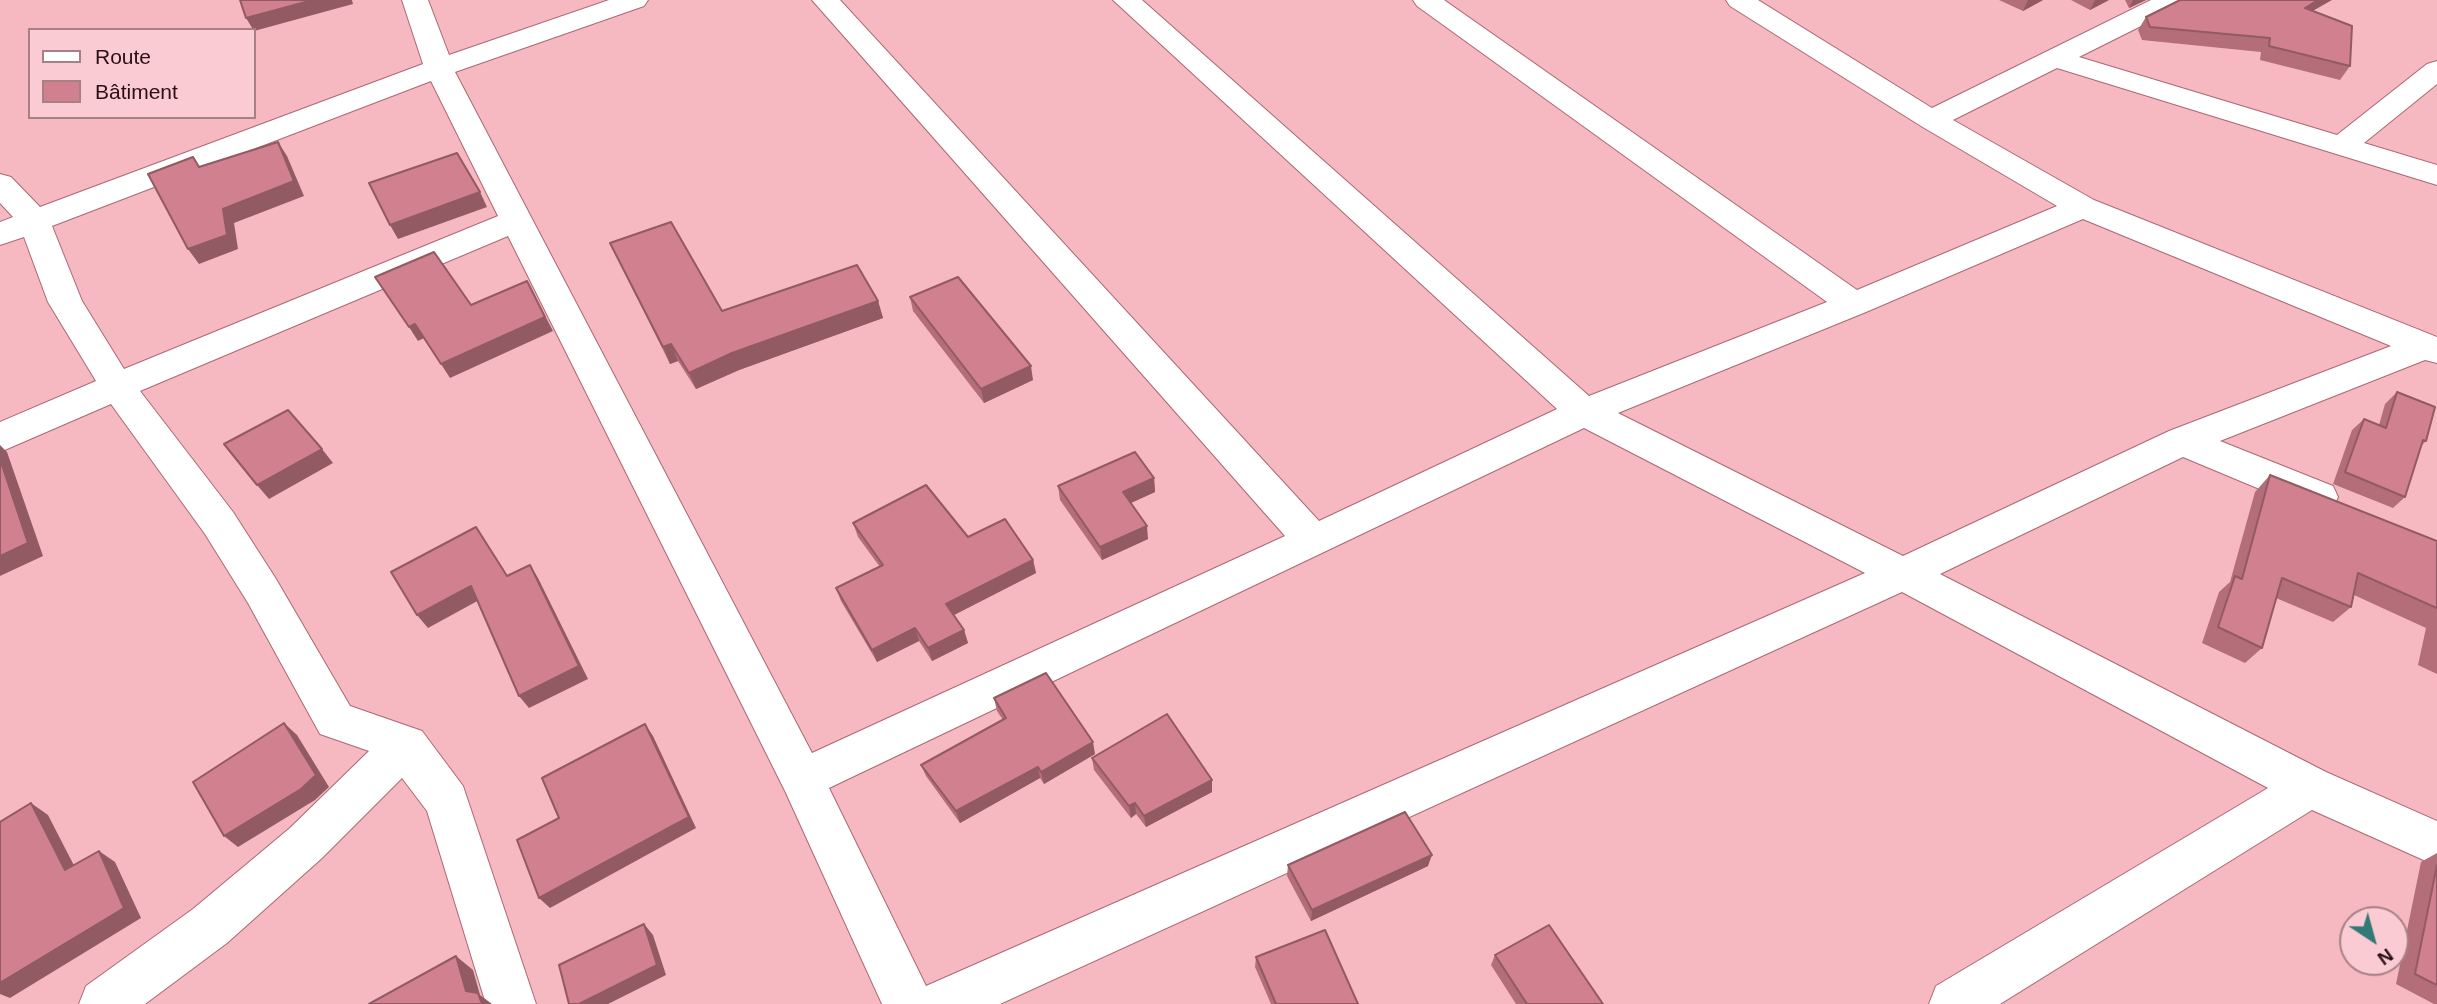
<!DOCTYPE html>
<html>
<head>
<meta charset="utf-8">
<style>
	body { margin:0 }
	#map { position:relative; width:2437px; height:1004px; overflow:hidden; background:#f6b9c2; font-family:Helvetica,sans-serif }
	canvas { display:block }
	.legend { position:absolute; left:28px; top:28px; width:228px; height:91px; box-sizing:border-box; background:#facbd2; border:2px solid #a78086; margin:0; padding:9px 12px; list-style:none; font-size:21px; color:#2a0f15 }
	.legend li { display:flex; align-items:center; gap:14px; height:35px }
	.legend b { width:35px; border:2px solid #a78086 }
	.north { position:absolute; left:2339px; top:906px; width:70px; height:70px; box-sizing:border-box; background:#facbd2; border:2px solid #a78086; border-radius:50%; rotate:144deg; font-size:19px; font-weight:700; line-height:28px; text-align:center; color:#2a0f15 }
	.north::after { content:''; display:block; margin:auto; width:24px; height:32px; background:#327a75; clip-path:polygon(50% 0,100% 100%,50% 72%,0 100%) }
</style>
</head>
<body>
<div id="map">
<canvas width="2437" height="1004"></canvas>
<ul class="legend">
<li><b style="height:9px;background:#fff"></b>Route</li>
<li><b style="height:19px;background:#d0808e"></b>Bâtiment</li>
</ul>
<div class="north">N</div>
</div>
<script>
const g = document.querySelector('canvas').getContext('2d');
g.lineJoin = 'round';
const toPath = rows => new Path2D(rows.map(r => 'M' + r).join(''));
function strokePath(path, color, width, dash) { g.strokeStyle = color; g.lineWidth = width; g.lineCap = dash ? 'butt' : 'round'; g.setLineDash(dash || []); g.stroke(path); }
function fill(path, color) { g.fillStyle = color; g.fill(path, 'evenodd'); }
const street = toPath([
	[402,0,428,0,449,55,609,0,648,0,644,6,455,72,812,753,1285,536,812,0,840,0,1319,521,1557,409,1113,0,1142,0,1589,396,1827,302,1417,6,1413,0,1444,0,1857,290,2057,206,1921,126,1730,6,1726,0,1758,0,1932,108,2151,0,2185,0,2181,6,2079,57,2337,135,2427,64,2437,61,2437,84,2364,143,2437,165,2437,185,2057,68,1953,120,2094,200,2437,337,2437,363,2425,360,2220,441,2333,486,2338,497,2333,508,2319,512,2305,508,2183,457,1940,574,2326,772,2437,821,2437,866,2312,810,2000,1004,1929,1004,1936,986,2268,788,1902,592,1000,1004,882,1004,786,793,508,236,140,391,233,512,276,579,350,706,422,731,463,786,536,1004,486,1004,427,811,402,778,322,858,227,943,145,1004,79,1004,86,986,193,909,290,828,369,751,320,734,248,603,205,534,111,404,0,452,0,422,96,381,48,302,24,237,0,245,0,222,13,217,0,203,0,174,11,177,40,207,423,64,402,0],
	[431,81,498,216,124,369,82,301,52,226,431,81],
	[2083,219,2391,346,2169,431,1903,556,1618,413,1866,312,2083,219],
	[1584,428,1865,573,926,986,829,788,1584,428]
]);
strokePath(street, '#ac6773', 2);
fill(street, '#fff');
fill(toPath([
	[1999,0,2043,0,2023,11],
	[2071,0,2109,0,2090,10],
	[2125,0,2146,0,2129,8],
	[2313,11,2350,66,2340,80,2260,60,2261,52,2142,40,2138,30,2146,17],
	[610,243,722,311,878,301,883,318,739,370,696,389,678,361,670,364],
	[910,297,1033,380,984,403,913,311],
	[2397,392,2426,441,2421,446,2405,497,2393,508,2333,484,2352,430,2364,419,2379,425,2385,404],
	[2270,475,2437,541,2437,674,2418,665,2426,628,2354,595,2351,607,2333,622,2276,598,2262,648,2245,663,2202,643,2219,592,2230,582,2255,492],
	[1154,478,1155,492,1131,503,1148,539,1102,560,1060,500,1058,486],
	[853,523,968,537,1033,560,1036,573,954,615,964,630,968,643,932,661,919,641,877,662,841,601,836,588,880,567,858,537],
	[994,698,1095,754,1044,784,1040,778,960,823,926,776,921,765,1003,720,997,711],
	[1092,758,1212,780,1212,792,1146,827,1136,814,1131,818,1094,770],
	[2437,853,2437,1004,2434,1004,2396,984,2421,862],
	[1288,865,1428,866,1311,921,1287,876],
	[1495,955,1603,1004,1516,1004,1491,965],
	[1256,957,1358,1004,1271,1004,1255,967]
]), '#b36e7a');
fill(toPath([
	[313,0,352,0,353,4,254,31,246,18],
	[2028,0,2043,0,2023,11],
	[2095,0,2109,0,2090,10],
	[2133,0,2146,0,2129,8],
	[2318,0,2332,0,2295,21,2305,8],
	[278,142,287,156,304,196,234,223,238,249,199,264,188,249],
	[480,192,487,207,398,239,390,225],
	[527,281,553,331,450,378,441,364],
	[878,301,883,318,739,370,696,389,689,373,732,353],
	[415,324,424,338,418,341,409,327],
	[671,344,678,361,670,364,663,347],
	[1031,366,1033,380,984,403,981,389],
	[0,445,7,452,43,556,0,576],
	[322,449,333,463,269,499,257,485],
	[1154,478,1155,492,1124,506,1123,492],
	[1147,526,1148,539,1102,560,1100,547],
	[1033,560,1036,573,950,617,946,604],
	[530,565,538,578,588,679,529,708,519,696],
	[471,586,481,599,428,628,417,615],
	[915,628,919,641,877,662,872,650],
	[964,630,968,643,932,661,928,648],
	[284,723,297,735,329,787,315,800,238,847,224,836],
	[645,724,653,736,696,828,550,908,539,898],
	[1093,742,1095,754,1044,784,1041,772],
	[1038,767,1040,778,960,823,956,811],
	[1212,780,1212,792,1146,827,1144,816],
	[31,803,48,815,82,881,65,870],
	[1135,803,1136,814,1131,818,1129,806],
	[99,851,115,862,141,918,10,998,0,994,0,983],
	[1432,855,1428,866,1311,921,1312,910],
	[644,924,653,935,666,975,608,1004,579,1004],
	[456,956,473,970,480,995,492,1004,482,1004,466,991]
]), '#925a63');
const building = toPath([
	[240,0,313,0,246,18,240,0],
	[2180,0,2318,0,2305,8,2352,26,2350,66,2269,46,2270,38,2150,27,2146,17,2180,0],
	[278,142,294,181,223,209,227,235,188,249,148,174,193,157,199,167,278,142],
	[457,153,480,192,390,225,369,183,457,153],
	[671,222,722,311,857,265,878,301,732,353,689,373,671,344,663,347,610,243,671,222],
	[434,252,471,305,527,281,545,317,441,364,415,324,409,327,375,277,434,252],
	[958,277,1031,366,981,389,910,297,958,277],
	[2397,392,2435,407,2426,441,2423,440,2405,497,2345,472,2364,419,2386,428,2397,392],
	[288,410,322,449,257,485,224,444,288,410],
	[1135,452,1154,478,1123,492,1147,526,1100,547,1058,486,1135,452],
	[0,459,28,543,0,556,0,459],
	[2270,475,2437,541,2437,608,2358,573,2351,607,2282,578,2262,648,2218,627,2235,576,2242,579,2270,475],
	[926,485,968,537,1005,519,1033,560,946,604,964,630,928,648,915,628,872,650,836,588,883,565,853,523,926,485],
	[476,527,507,576,530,565,579,666,519,696,471,586,417,615,391,572,476,527],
	[1046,673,1093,742,1041,772,1038,767,956,811,921,765,1006,718,994,698,1046,673],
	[1167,714,1212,780,1144,816,1135,803,1129,806,1092,758,1167,714],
	[284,723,316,775,301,789,224,836,193,782,284,723],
	[645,724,689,817,539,898,517,840,559,818,542,778,645,724],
	[31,803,65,870,99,851,124,908,0,983,0,822,31,803],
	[1405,812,1432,855,1312,910,1288,865,1405,812],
	[2437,865,2437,985,2415,974,2437,865],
	[644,924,657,965,579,1004,569,1004,559,965,644,924],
	[1549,925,1603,1004,1527,1004,1495,955,1549,925],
	[1325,930,1358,1004,1276,1004,1256,957,1325,930],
	[456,956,466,991,478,993,482,1004,369,1004,456,956]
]);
fill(building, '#d0808e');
strokePath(building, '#925a63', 2);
</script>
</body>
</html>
